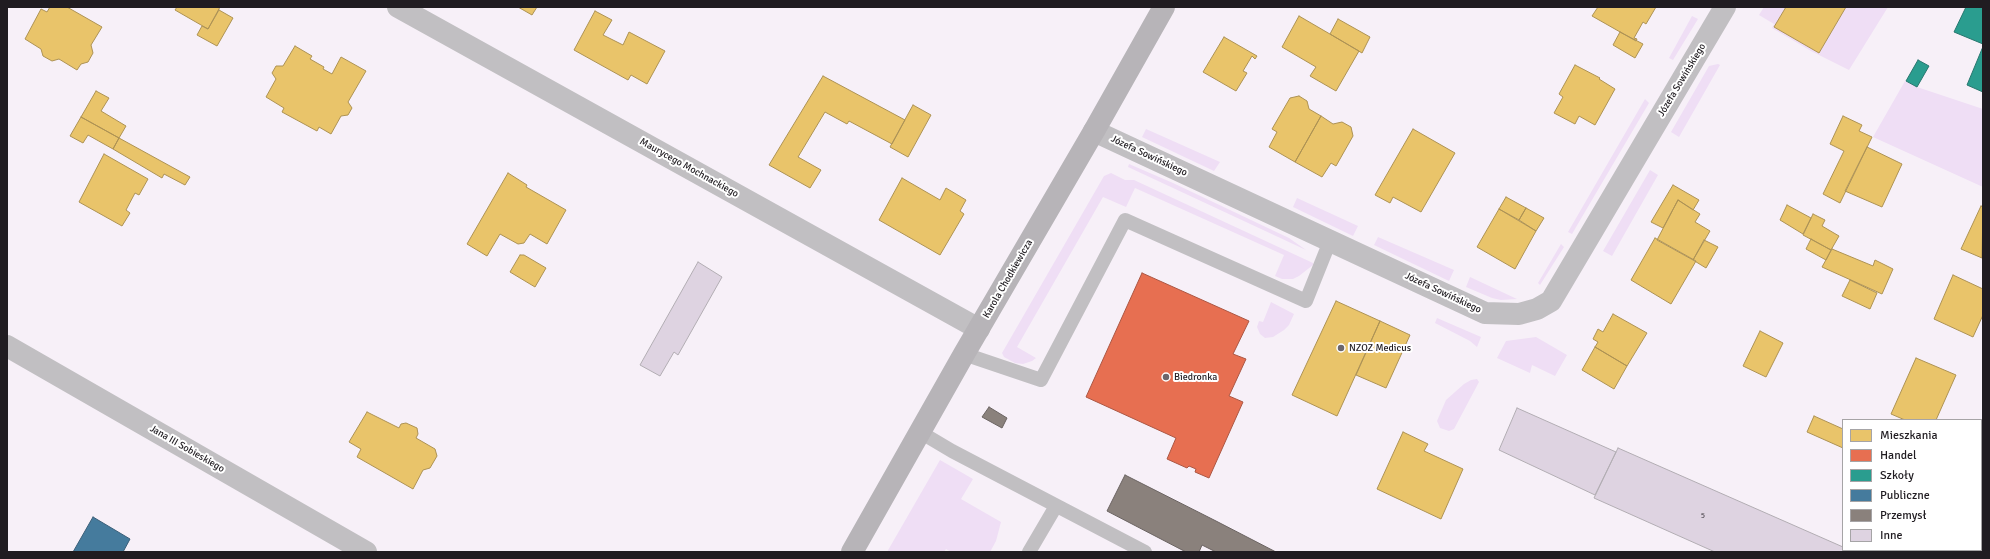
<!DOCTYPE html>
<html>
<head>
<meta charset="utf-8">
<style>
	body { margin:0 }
	#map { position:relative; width:1990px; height:559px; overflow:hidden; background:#f7f0f8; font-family:Signika,sans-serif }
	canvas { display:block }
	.frame { position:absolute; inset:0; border:8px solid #201c21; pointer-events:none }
	.legend { position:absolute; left:1842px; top:419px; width:140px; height:132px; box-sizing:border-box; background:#fff; border:1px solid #a6a4a6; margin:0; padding:5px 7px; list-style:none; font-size:12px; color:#201c21 }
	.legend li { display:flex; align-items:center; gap:8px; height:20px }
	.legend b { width:20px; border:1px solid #a6a4a6 }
</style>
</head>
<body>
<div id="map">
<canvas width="1990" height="559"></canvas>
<div class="frame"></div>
<ul class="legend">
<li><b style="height:11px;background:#e9c46a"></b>Mieszkania</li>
<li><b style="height:11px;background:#e76f51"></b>Handel</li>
<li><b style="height:11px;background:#2a9d8f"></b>Szkoły</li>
<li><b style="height:11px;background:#457b9d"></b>Publiczne</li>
<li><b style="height:11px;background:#8a817c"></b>Przemysł</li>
<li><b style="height:11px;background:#ded3e1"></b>Inne</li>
</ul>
</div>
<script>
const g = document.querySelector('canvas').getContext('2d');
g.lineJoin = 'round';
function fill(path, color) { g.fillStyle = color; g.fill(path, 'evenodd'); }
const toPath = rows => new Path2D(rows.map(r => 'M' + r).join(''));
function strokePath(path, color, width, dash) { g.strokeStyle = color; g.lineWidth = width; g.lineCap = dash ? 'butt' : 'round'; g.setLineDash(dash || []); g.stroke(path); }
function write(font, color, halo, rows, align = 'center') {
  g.font = font + ' Signika,sans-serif'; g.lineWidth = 4; g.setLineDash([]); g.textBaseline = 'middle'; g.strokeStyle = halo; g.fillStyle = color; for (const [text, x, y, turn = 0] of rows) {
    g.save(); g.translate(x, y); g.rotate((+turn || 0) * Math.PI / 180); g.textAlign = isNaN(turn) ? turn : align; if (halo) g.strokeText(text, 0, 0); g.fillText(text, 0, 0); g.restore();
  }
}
fill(toPath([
	[1764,7,1786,7,1775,27,1819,53,1846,7,1888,7,1849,70,1811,51,1772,28,1774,24,1759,15],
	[1692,16,1698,19,1673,60,1669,58],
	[1718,64,1720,65,1679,137,1671,132,1709,66],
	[1905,81,1917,87,1983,109,1983,187,1873,137],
	[1645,99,1649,103,1572,234,1568,232],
	[1146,129,1164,137,1220,162,1214,171,1142,137],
	[1129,164,1173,183,1289,238,1306,250,1128,167],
	[1650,170,1658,175,1612,256,1603,251],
	[1111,173,1125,180,1134,180,1313,263,1313,265,1299,276,1293,279,1282,279,1275,276,1284,255,1135,188,1126,207,1103,197,1017,347,1036,358,1032,361,1023,364,1015,363,1004,357,1002,353,1104,176],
	[1297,198,1358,226,1353,236,1293,207],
	[1378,237,1454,270,1449,281,1374,245],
	[1561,244,1564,247,1540,285,1538,283],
	[1470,277,1517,299,1501,300,1492,298,1466,287],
	[1271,302,1294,314,1289,325,1284,330,1273,337,1265,338,1260,334,1257,327,1259,321,1263,322],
	[1437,318,1481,337,1477,347,1470,341,1435,323],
	[1536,337,1567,355,1555,376,1532,365,1530,373,1497,358,1506,341],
	[1477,379,1479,382,1454,429,1449,431,1440,428,1437,421,1446,400,1464,384,1471,380],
	[940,460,973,479,961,499,1001,522,996,541,990,552,951,552,946,549,944,552,887,552]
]), '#efdef5');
const homes = toPath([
	[50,7,67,7,102,27,91,45,93,53,88,62,81,64,77,70,59,59,52,61,43,56,41,49,25,39,41,9,47,12,50,7],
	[177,7,220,7,208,29,175,10,177,7],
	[518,7,537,7,532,15,518,7],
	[1598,7,1656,7,1646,24,1643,22,1634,38,1637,39,1636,41,1592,16,1598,7],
	[1786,7,1846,7,1819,53,1774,27,1786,7],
	[219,10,233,18,217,46,197,35,202,26,208,29,219,10],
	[595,11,612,20,603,35,623,45,629,32,665,51,647,84,631,75,628,80,574,50,595,11],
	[1299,16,1359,51,1336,91,1310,76,1316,67,1282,47,1299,16],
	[1338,19,1370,37,1362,53,1330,34,1338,19],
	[1620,32,1643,44,1635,58,1613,45,1620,32],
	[1224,37,1257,56,1255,59,1252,56,1243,71,1247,73,1236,91,1203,72,1224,37],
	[295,46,312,56,310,59,324,67,323,69,332,74,341,57,366,71,348,102,352,108,348,115,341,116,331,134,319,127,317,131,282,112,284,108,266,97,276,79,272,73,276,66,283,66,295,46],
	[1575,65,1600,78,1599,79,1615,89,1595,125,1579,116,1575,124,1554,113,1563,97,1559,94,1575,65],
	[823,76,905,120,892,144,849,121,847,124,825,112,798,157,821,170,810,188,769,165,823,76],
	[96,91,109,98,101,111,126,126,119,138,81,117,96,91],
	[1299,96,1307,101,1309,109,1321,116,1295,162,1269,147,1277,132,1272,129,1290,98,1299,96],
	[913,105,931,115,908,157,890,147,913,105],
	[1321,116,1333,124,1342,122,1351,127,1353,136,1336,166,1331,163,1322,177,1295,162,1321,116],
	[1843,116,1862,125,1859,131,1872,137,1840,203,1823,194,1844,151,1830,144,1843,116],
	[81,117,119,138,113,149,88,135,83,143,70,136,81,117],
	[1413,129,1455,153,1421,212,1393,197,1390,203,1375,195,1413,129],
	[119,138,190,177,185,185,164,174,162,178,113,149,119,138],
	[1867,147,1902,164,1882,207,1845,191,1867,147],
	[104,154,148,179,139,195,135,193,126,210,130,213,122,226,79,202,104,154],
	[508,173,527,185,526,187,566,210,547,244,530,234,524,243,518,244,500,234,487,256,467,244,508,173],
	[902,178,940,200,946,188,966,200,960,211,964,214,940,255,879,220,902,178],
	[1673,185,1699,200,1693,210,1678,200,1663,228,1651,222,1673,185],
	[1506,197,1526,208,1519,220,1499,209,1506,197],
	[1678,200,1700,214,1695,222,1710,231,1693,260,1657,240,1678,200],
	[1787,205,1811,218,1803,234,1780,220,1787,205],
	[1981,206,1983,207,1982,258,1961,249,1981,206],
	[1526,208,1544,218,1536,231,1519,220,1526,208],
	[1499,209,1536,231,1515,269,1477,247,1499,209],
	[1813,214,1825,220,1822,226,1839,236,1831,250,1803,235,1813,214],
	[1655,238,1696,261,1671,304,1631,280,1655,238],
	[1811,239,1831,250,1826,260,1806,249,1811,239],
	[1704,240,1718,247,1706,268,1693,260,1704,240],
	[1832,249,1873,266,1875,260,1893,269,1882,294,1822,267,1832,249],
	[520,255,524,255,546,268,535,287,510,272,520,255],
	[1953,275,1983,289,1983,315,1973,337,1934,319,1953,275],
	[1850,280,1877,293,1870,309,1842,296,1850,280],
	[1336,301,1380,321,1337,416,1292,395,1336,301],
	[1613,314,1647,333,1627,366,1595,347,1598,342,1593,339,1598,329,1603,332,1613,314],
	[1380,321,1410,335,1386,388,1356,375,1380,321],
	[1760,331,1783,343,1766,377,1743,366,1760,331],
	[1595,347,1627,366,1614,389,1582,370,1595,347],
	[1916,358,1956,375,1936,420,1905,420,1891,414,1916,358],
	[367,412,399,428,401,424,406,423,417,428,418,434,416,438,435,449,437,456,430,468,423,470,413,489,357,457,361,449,349,442,367,412],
	[1814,416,1843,429,1843,448,1807,432,1814,416],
	[1403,432,1428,444,1424,451,1463,469,1441,519,1377,489,1403,432]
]);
fill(homes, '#e9c46a');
strokePath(homes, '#ad9254', 1);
const shops = toPath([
	[1142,273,1249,321,1233,354,1246,359,1229,396,1243,402,1209,478,1195,472,1196,469,1189,466,1187,468,1167,459,1176,438,1086,397,1142,273]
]);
fill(shops, '#e76f51');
strokePath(shops, '#ab5643', 1);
const schools = toPath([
	[1966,7,1983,7,1983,44,1954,32,1966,7],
	[1982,49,1983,49,1983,92,1967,85,1982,49],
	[1918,60,1929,66,1917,87,1906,81,1918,60]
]);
fill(schools, '#2a9d8f');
strokePath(schools, '#27766e', 1);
const public = toPath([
	[93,517,130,539,123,552,73,552,93,517]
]);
fill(public, '#457b9d');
strokePath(public, '#3a5e78', 1);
const industry = toPath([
	[989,407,1007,418,1002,428,982,417,989,407],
	[1125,475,1216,521,1276,552,1216,552,1202,545,1199,552,1186,552,1107,511,1125,475]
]);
fill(industry, '#8a817c');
strokePath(industry, '#6a6361', 1);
const building = toPath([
	[698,262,722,277,678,355,674,352,660,376,640,365,698,262],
	[1517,408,1616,452,1595,495,1499,450,1517,408],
	[1618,448,1843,547,1843,550,1855,552,1715,552,1594,498,1618,448]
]);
fill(building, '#ded3e1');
strokePath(building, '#b2adb3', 1);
strokePath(toPath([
	[964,354,1041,380,1125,220,1306,301,1330,241],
	[920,432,952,451,1145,552],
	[1029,552,1056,506]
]), '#c1bfc2', 14);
strokePath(toPath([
	[398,7,979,329],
	[1094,131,1485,313,1519,314,1537,309,1551,301,1725,7],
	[7,346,366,552],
	[1981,465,1983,461],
	[1942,552,1943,550]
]), '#c1bfc2', 22);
strokePath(toPath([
	[852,552,964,354,1094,131,1164,7]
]), '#b7b4b8', 22);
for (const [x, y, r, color] of [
	[1341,348,4,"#6b666c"],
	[1166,377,4,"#6b666c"]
]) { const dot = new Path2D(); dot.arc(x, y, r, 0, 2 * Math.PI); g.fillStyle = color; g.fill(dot); strokePath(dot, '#fff', 1.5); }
write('8px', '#504a51', null, [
	["5",1703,516]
]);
write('10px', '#201c21', '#fff', [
	["Józefa Sowińskiego",1682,80,-59],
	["Józefa Sowińskiego",1149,156,25],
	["Maurycego Mochnackiego",689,168,29],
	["Karola Chodkiewicza",1008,279,-60],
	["Józefa Sowińskiego",1443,293,25],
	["Jana III Sobieskiego",187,449,30]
]);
write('10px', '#201c21', '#fff', [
	["NZOZ Medicus",1349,348],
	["Biedronka",1174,377]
], 'left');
</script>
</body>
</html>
